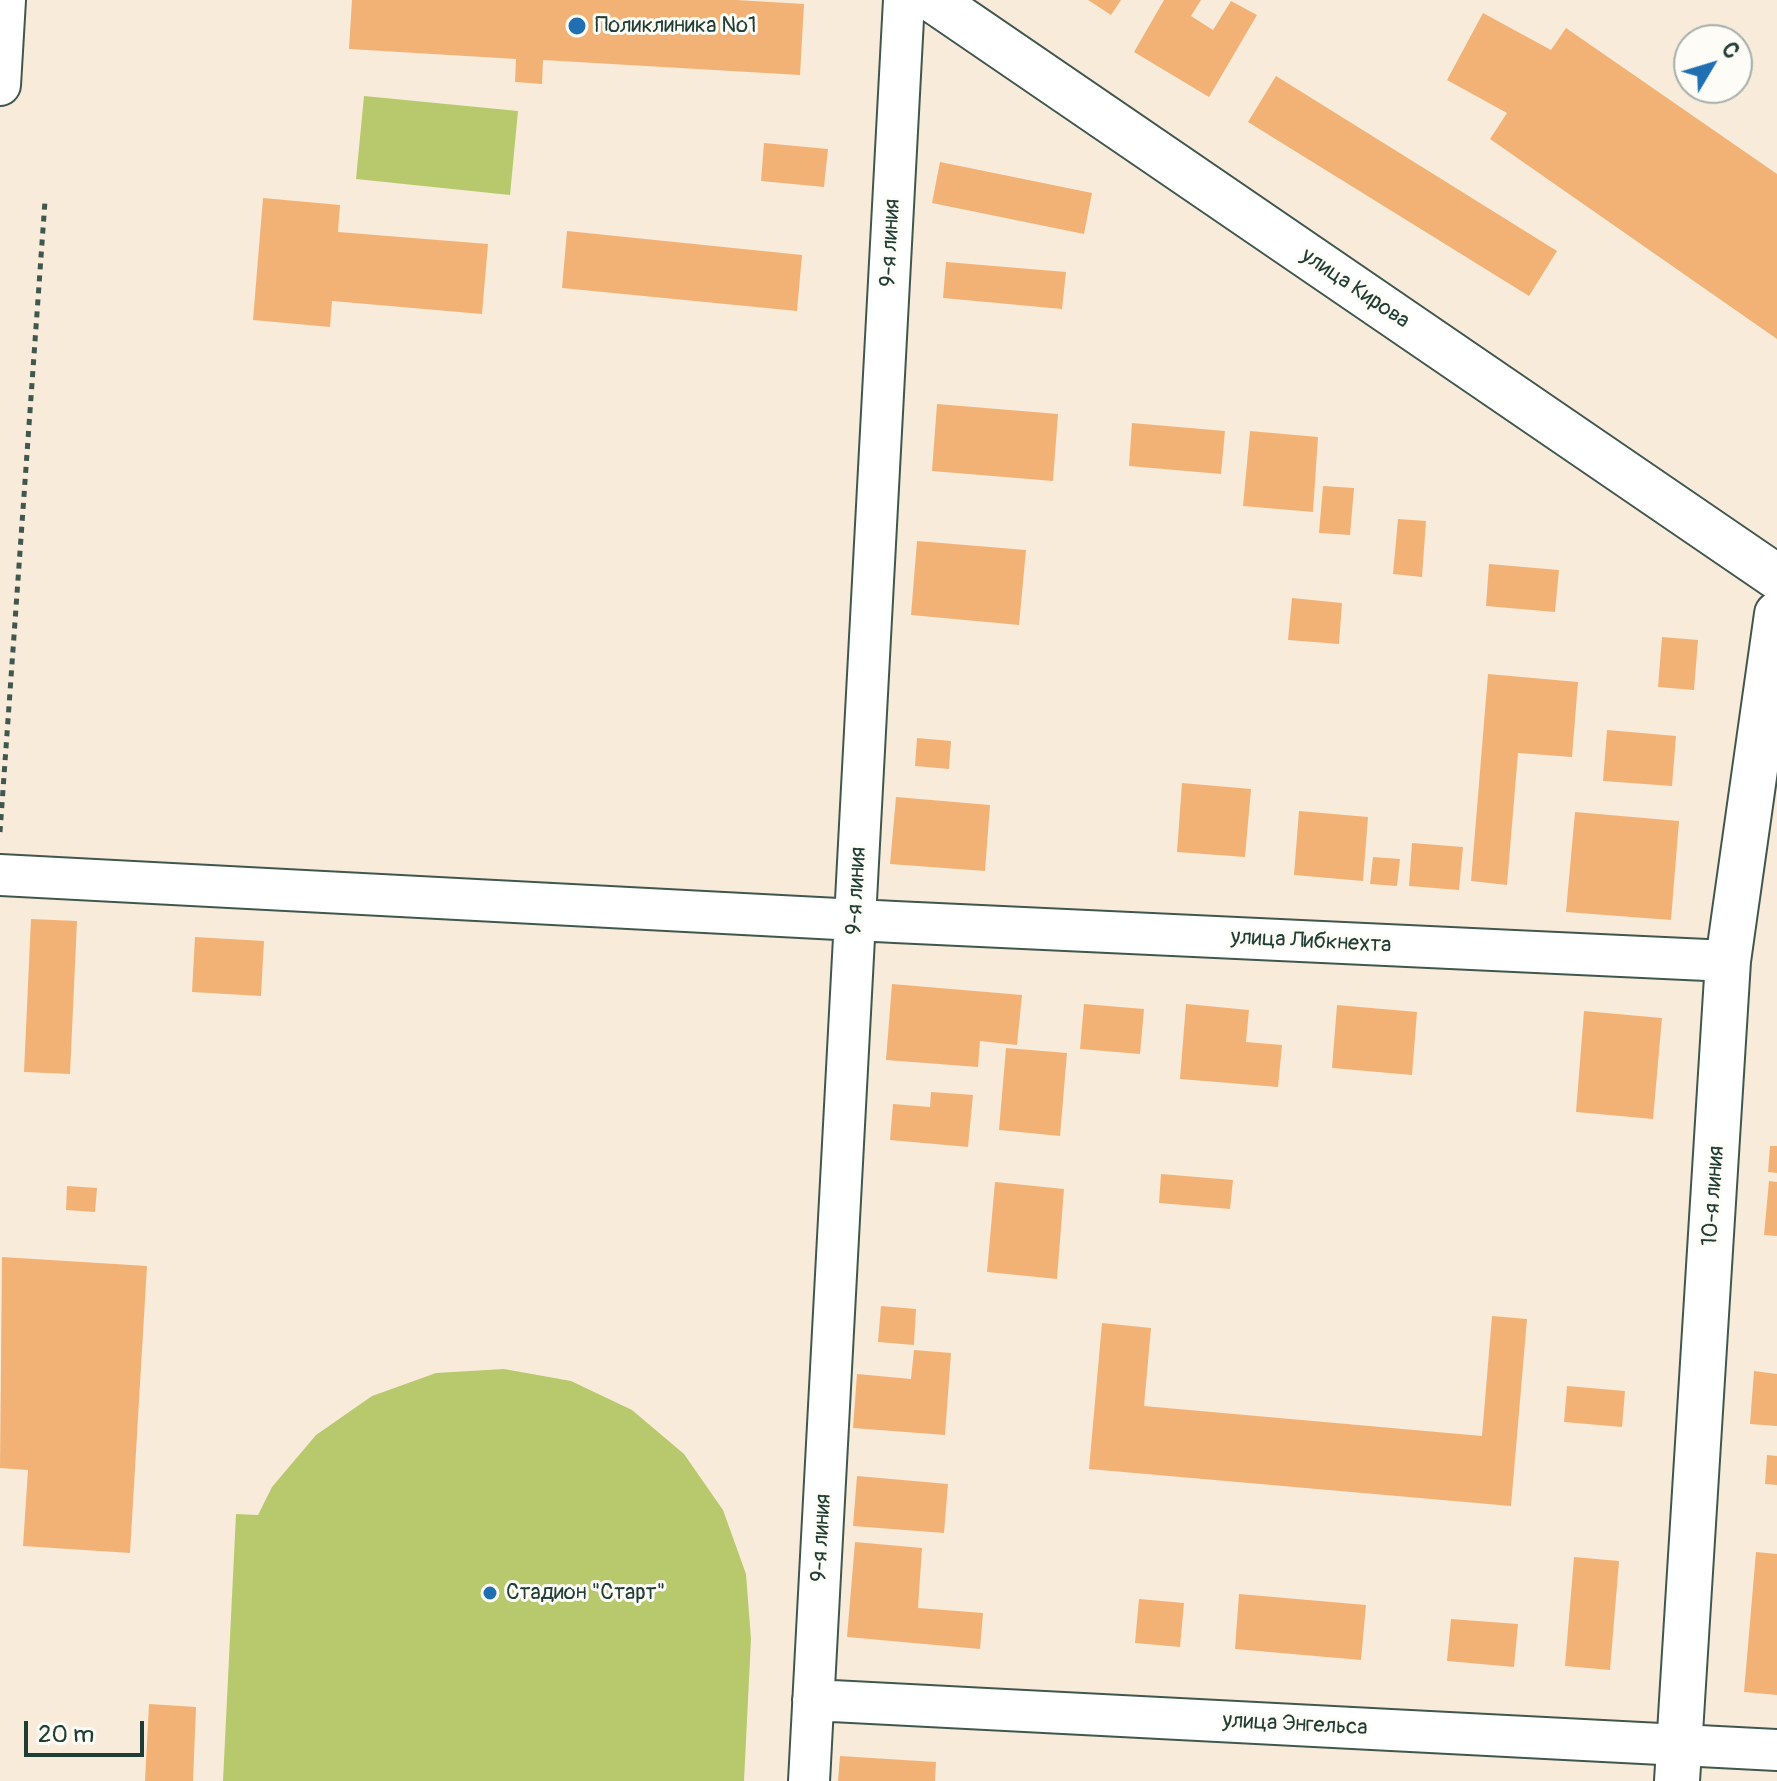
<!DOCTYPE html>
<html>
<head>
<meta charset="utf-8">
<style>
	body { margin:0 }
	#map { position:relative; width:1777px; height:1781px; overflow:hidden; background:#f9ebda; font-family:Pangolin,sans-serif }
	canvas { display:block }
	.north { position:absolute; left:1673px; top:24px; width:80px; height:80px; box-sizing:border-box; background:#fdfcf7; border:2px solid #a4b0a9; border-radius:50%; rotate:52deg; font-size:22px; font-weight:700; line-height:32px; text-align:center; color:#1f3d34 }
	.north::after { content:''; display:block; margin:auto; width:28px; height:36px; background:#1f6fb2; clip-path:polygon(50% 0,100% 100%,50% 72%,0 100%) }
	.scale { position:absolute; left:24px; top:1721px; width:120px; height:36px; box-sizing:border-box; border:4px solid #1f3d34; border-top:0; padding-left:10px; font-size:24px; line-height:28px; white-space:nowrap; color:#1f3d34; -webkit-text-stroke:6px #fdfcf7; paint-order:stroke }
</style>
</head>
<body>
<div id="map">
<canvas width="1777" height="1781"></canvas>
<div class="north">С</div>
<div class="scale">20 m</div>
</div>
<script>
const g = document.querySelector('canvas').getContext('2d');
g.lineJoin = 'round';
function fill(path, color) { g.fillStyle = color; g.fill(path, 'evenodd'); }
const toPath = rows => new Path2D(rows.map(r => 'M' + r).join(''));
function strokePath(path, color, width, dash) { g.strokeStyle = color; g.lineWidth = width; g.lineCap = dash ? 'butt' : 'round'; g.setLineDash(dash || []); g.stroke(path); }
function write(font, color, halo, rows, align = 'center') {
  g.font = font + ' Pangolin,sans-serif'; g.lineWidth = 6; g.setLineDash([]); g.textBaseline = 'middle'; g.strokeStyle = halo; g.fillStyle = color; for (const [text, x, y, turn = 0] of rows) {
    g.save(); g.translate(x, y); g.rotate((+turn || 0) * Math.PI / 180); g.textAlign = isNaN(turn) ? turn : align; if (halo) g.strokeText(text, 0, 0); g.fillText(text, 0, 0); g.restore();
  }
}
fill(toPath([
	[364,96,518,111,510,195,356,179],
	[504,1369,571,1381,632,1410,684,1454,723,1510,746,1574,751,1639,744,1781,223,1781,236,1514,258,1515,272,1487,316,1435,372,1396,436,1373]
]), '#b7c96c');
fill(toPath([
	[352,0,736,0,804,4,800,75,543,60,542,84,515,82,516,59,349,49],
	[1088,0,1121,0,1111,15],
	[1164,0,1201,0,1191,16,1213,30,1231,1,1257,15,1209,97,1134,52],
	[1483,13,1551,50,1566,28,1777,174,1777,339,1490,139,1507,113,1447,80],
	[1276,76,1557,251,1529,296,1248,122],
	[764,143,828,149,824,187,761,181],
	[940,162,1092,193,1084,234,932,203],
	[263,198,340,205,338,232,488,244,482,314,332,301,330,327,253,320],
	[567,231,802,255,797,311,562,288],
	[946,262,1066,272,1062,309,943,298],
	[937,404,1058,414,1053,481,932,471],
	[1132,423,1225,431,1221,474,1129,466],
	[1250,431,1318,437,1313,512,1243,506],
	[1323,486,1354,488,1350,535,1319,533],
	[1398,519,1426,521,1422,577,1393,574],
	[917,541,1026,550,1019,625,911,615],
	[1489,564,1559,570,1555,612,1486,606],
	[1292,598,1342,603,1339,644,1288,640],
	[1662,637,1698,640,1694,690,1658,687],
	[1488,674,1578,682,1572,757,1518,753,1507,885,1471,881],
	[1607,730,1676,736,1672,786,1603,781],
	[917,738,951,741,949,769,915,766],
	[1182,783,1251,789,1245,857,1177,852],
	[896,797,990,805,985,871,890,864],
	[1299,811,1368,817,1363,881,1294,875],
	[1575,812,1679,821,1671,920,1566,912],
	[1412,843,1463,847,1459,890,1409,886],
	[1373,857,1400,859,1397,886,1370,884],
	[31,919,77,921,70,1074,24,1072],
	[195,937,264,941,261,996,192,992],
	[892,984,1022,995,1017,1045,980,1041,978,1067,886,1060],
	[1084,1004,1144,1009,1140,1054,1080,1049],
	[1186,1004,1249,1010,1246,1042,1282,1045,1278,1087,1180,1079],
	[1337,1005,1417,1012,1412,1075,1332,1068],
	[1584,1011,1662,1018,1653,1119,1576,1112],
	[1006,1048,1067,1053,1060,1136,999,1130],
	[931,1092,973,1095,968,1147,890,1140,893,1104,930,1107],
	[1770,1146,1777,1146,1777,1173,1768,1172],
	[1161,1174,1233,1180,1230,1209,1159,1203],
	[1769,1181,1777,1182,1777,1236,1764,1235],
	[995,1182,1064,1189,1057,1279,987,1272],
	[67,1186,97,1188,95,1212,66,1210],
	[2,1257,147,1266,130,1553,23,1546,28,1470,0,1468],
	[881,1306,916,1309,914,1345,878,1342],
	[1492,1316,1527,1319,1511,1506,1089,1469,1102,1323,1151,1328,1144,1406,1482,1436],
	[914,1350,951,1353,945,1435,853,1428,857,1374,911,1379],
	[1754,1371,1777,1374,1777,1426,1750,1424],
	[1567,1386,1625,1391,1622,1427,1564,1422],
	[1767,1455,1777,1456,1777,1485,1765,1484],
	[857,1476,948,1484,944,1533,853,1526],
	[855,1542,922,1548,918,1608,983,1613,980,1649,847,1637],
	[1756,1552,1777,1554,1777,1695,1744,1692],
	[1574,1557,1619,1561,1610,1670,1565,1666],
	[1239,1594,1366,1605,1361,1660,1235,1649],
	[1139,1599,1184,1603,1180,1647,1135,1643],
	[1451,1619,1518,1624,1514,1667,1447,1661],
	[149,1704,196,1707,193,1781,145,1781],
	[840,1756,936,1762,935,1781,838,1781]
]), '#f2b276');
const minor = toPath([
	[0,85,5,0],
	[0,875,895,922,1728,961],
	[813,1700,1777,1750],
	[809,1781,904,0]
]);
const tertiary = toPath([
	[933,0,1777,577],
	[1677,1781,1728,961,1777,614]
]);
strokePath(minor, '#40574d', 44);
strokePath(tertiary, '#40574d', 48);
strokePath(toPath([
	[0,832,45,201]
]), '#40574d', 5, [6, 6]);
strokePath(minor, '#fff', 40);
strokePath(tertiary, '#fff', 44);
for (const [x, y, r, color] of [
	[577,26,10,"#1f6fb2"],
	[490,1593,8,"#1f6fb2"]
]) { const dot = new Path2D(); dot.arc(x, y, r, 0, 2 * Math.PI); g.fillStyle = color; g.fill(dot); strokePath(dot, '#fdfcf7', 3); }
write('22px', '#1f3d34', '#fdfcf7', [
	["Поликлиника №1",595,26],
	["Стадион \"Старт\"",506,1593]
], 'left');
write('22px', '#1f3d34', '#fdfcf7', [
	["9-я линия",891,243,-87],
	["улица Кирова",1355,289,34],
	["9-я линия",857,891,-87],
	["улица Либкнехта",1311,942,3],
	["10-я линия",1714,1196,-86],
	["9-я линия",822,1538,-87],
	["улица Энгельса",1295,1725,3]
]);
</script>
</body>
</html>
